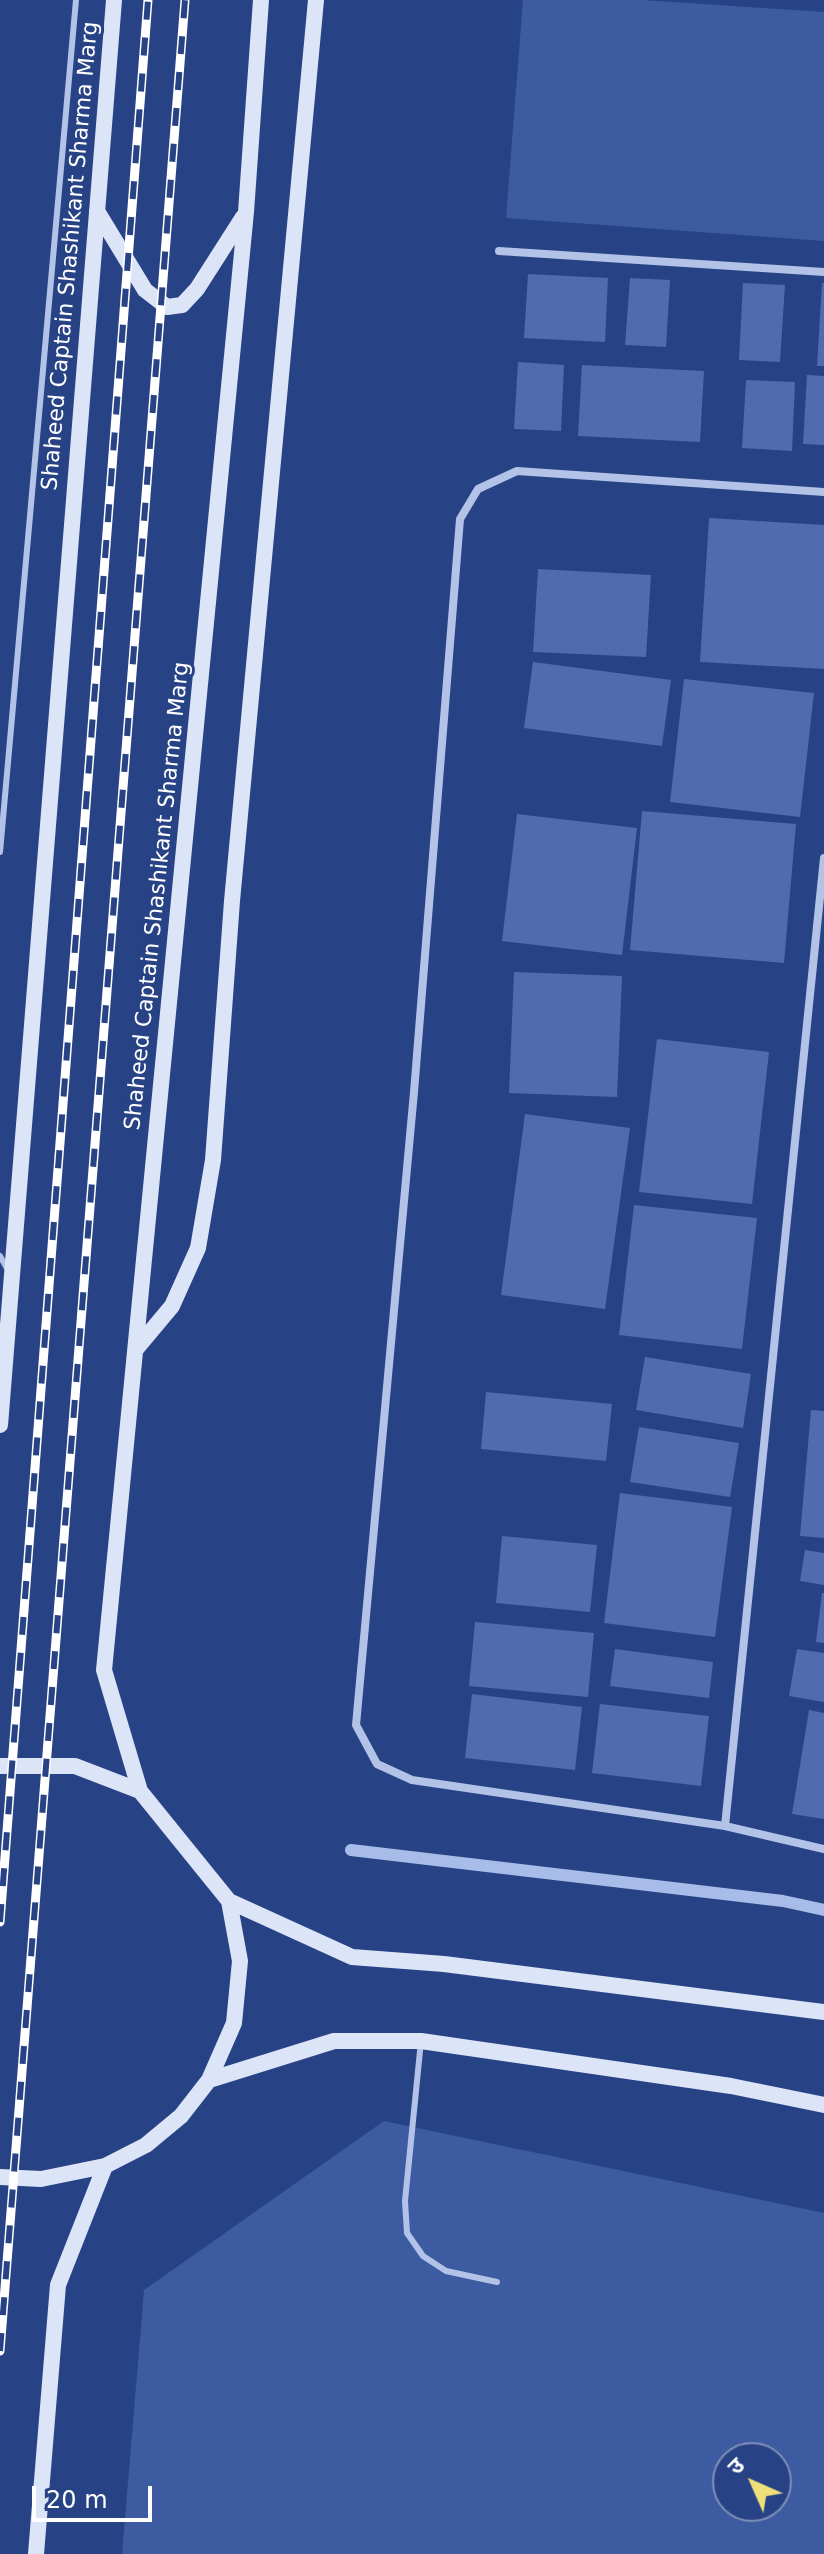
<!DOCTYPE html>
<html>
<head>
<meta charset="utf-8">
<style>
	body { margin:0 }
	#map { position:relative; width:824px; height:2554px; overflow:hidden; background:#284385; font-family:"DejaVu Sans","Noto Sans Devanagari",sans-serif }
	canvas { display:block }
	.north { position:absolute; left:712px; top:2442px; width:80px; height:80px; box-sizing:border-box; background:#284385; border:2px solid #7e8eb6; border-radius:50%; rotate:315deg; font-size:22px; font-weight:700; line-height:32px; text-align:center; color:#fff }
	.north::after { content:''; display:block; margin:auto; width:28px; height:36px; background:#efdf79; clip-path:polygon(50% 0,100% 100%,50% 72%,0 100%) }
	.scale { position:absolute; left:32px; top:2486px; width:120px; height:36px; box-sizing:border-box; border:4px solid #fff; border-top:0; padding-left:10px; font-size:24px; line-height:28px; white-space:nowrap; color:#fff; -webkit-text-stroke:6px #284385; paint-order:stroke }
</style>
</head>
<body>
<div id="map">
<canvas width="824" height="2554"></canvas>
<div class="north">उ</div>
<div class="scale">20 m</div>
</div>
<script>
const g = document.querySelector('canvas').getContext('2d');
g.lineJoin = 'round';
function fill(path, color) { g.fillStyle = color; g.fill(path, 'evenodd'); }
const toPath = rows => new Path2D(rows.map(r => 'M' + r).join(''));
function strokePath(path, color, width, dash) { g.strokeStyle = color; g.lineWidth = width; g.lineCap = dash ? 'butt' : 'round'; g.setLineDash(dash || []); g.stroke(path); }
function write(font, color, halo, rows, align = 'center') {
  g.font = font + ' "DejaVu Sans",sans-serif'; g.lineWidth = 6; g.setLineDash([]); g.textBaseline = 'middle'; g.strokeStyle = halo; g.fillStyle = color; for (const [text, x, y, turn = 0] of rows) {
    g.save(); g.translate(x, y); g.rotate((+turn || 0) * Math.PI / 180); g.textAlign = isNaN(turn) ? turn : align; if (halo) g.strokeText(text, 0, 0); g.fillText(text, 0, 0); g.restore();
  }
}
fill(toPath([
	[523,0,642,0,824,12,824,241,506,218],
	[384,2121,824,2213,824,2554,122,2554,144,2290],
	[728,2458,776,2458,776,2506,728,2506]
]), '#3d5ba1');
strokePath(toPath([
	[351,1850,783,1901,824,1910]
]), '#a7bce8', 12);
fill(toPath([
	[528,274,608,278,605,342,524,338],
	[630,278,670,280,666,347,625,345],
	[743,283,785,285,780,362,739,360],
	[822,283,824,283,824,366,817,366],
	[518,362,564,365,561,431,514,429],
	[582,365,704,371,700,442,578,436],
	[807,375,824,376,824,445,803,444],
	[746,380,795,382,792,451,742,448],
	[709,518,824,525,824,669,700,662],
	[538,569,651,575,646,657,533,652],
	[533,662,671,680,662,746,524,728],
	[684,679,814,693,800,817,670,802],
	[642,811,796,824,784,963,630,950],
	[517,814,637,828,622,955,502,941],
	[514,972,622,976,617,1097,509,1093],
	[657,1039,769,1052,752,1204,639,1192],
	[525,1114,630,1128,605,1309,501,1295],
	[634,1205,757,1218,742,1349,619,1335],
	[645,1357,751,1374,743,1428,636,1410],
	[486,1392,612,1404,606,1461,481,1449],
	[811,1410,824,1411,824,1538,800,1536],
	[639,1427,739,1443,730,1497,630,1482],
	[620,1493,732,1507,715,1637,604,1623],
	[502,1536,597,1545,590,1612,496,1603],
	[805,1550,824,1553,824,1585,800,1581],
	[822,1593,824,1593,824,1643,816,1642],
	[475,1622,594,1633,588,1697,469,1686],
	[615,1649,713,1662,709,1698,610,1686],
	[797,1649,824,1653,824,1702,789,1696],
	[472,1694,582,1707,575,1770,465,1758],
	[600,1704,709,1716,701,1786,592,1773],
	[809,1710,824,1713,824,1819,792,1814]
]), '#506cac');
strokePath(toPath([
	[0,852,76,0],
	[0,1256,8,1270],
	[421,2041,405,2201,407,2233,423,2256,446,2271,497,2282]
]), '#b2c3e7', 6);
strokePath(toPath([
	[499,251,824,272],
	[824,492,517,471,478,489,460,519,414,1092,356,1725,377,1764,412,1780,725,1826,824,1849],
	[725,1826,824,858]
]), '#b2c3e7', 8);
strokePath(toPath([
	[97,211,145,290,167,307,182,305,197,289,243,217],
	[136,1349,172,1306,198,1248,213,1160,232,901,316,0],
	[0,1425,114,0],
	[0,1766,75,1766,140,1791,229,1901,240,1961,234,2023,209,2080,181,2116,146,2145,105,2166,41,2179,0,2177],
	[140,1791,104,1670,246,212,261,0],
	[229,1901,352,1957,444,1964,824,2012],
	[209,2080,334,2041,421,2041,731,2086,824,2105],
	[36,2554,58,2285,105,2166]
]), '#dce4f7', 16);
const rail = toPath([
	[0,1922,148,0],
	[0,2351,185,0]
]);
strokePath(rail, '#fff', 9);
strokePath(rail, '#284385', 6, [18]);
write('22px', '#fff', '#284385', [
	["Shaheed Captain Shashikant Sharma Marg",71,256,-85],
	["Shaheed Captain Shashikant Sharma Marg",158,896,-84]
]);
</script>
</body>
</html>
